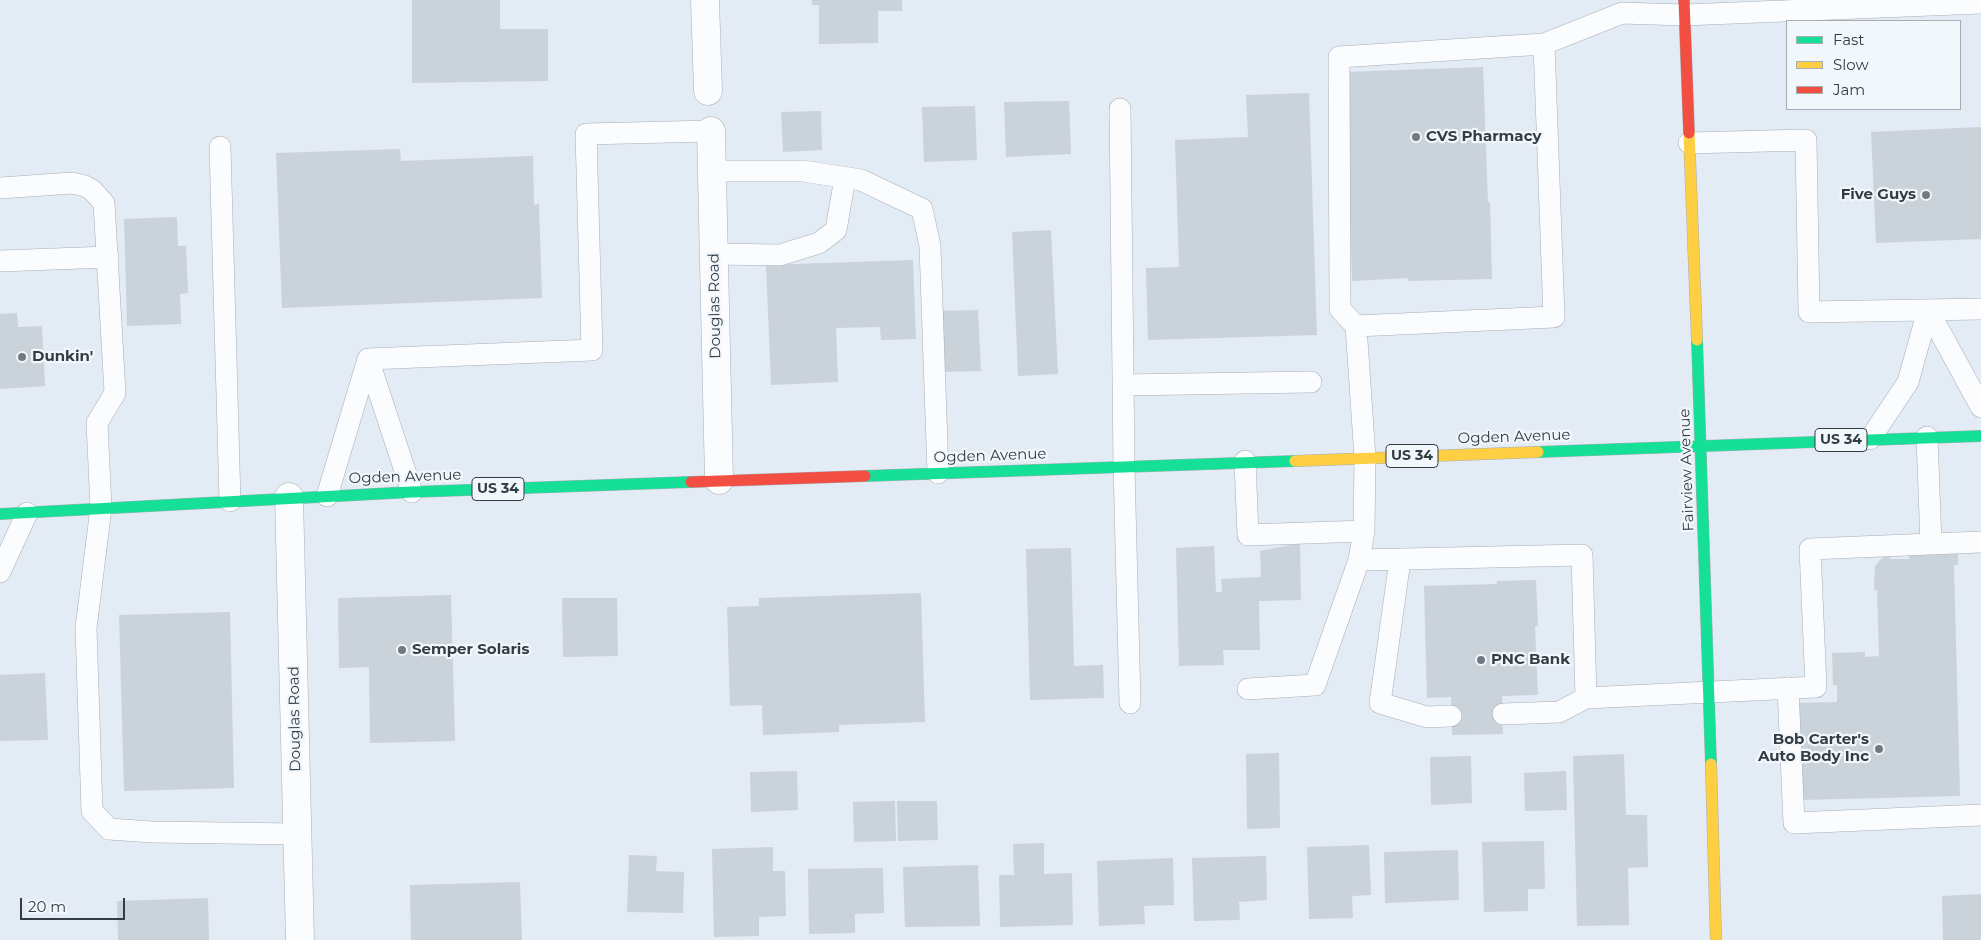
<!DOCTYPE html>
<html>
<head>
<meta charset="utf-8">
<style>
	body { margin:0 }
	#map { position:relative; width:1981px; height:940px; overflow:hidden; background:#e3ebf4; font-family:Montserrat,sans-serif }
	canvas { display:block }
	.legend { position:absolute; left:1786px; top:20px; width:175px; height:90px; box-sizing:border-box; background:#f2f7fc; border:1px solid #a6adb3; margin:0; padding:6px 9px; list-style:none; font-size:15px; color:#333d46 }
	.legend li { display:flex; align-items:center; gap:10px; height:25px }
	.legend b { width:25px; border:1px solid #a6adb3 }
	.scale { position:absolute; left:20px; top:898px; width:105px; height:22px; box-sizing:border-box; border:2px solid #333d46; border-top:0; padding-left:6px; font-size:15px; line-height:18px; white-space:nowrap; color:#333d46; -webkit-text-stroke:4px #f2f7fc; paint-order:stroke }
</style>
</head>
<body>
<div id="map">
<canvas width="1981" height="940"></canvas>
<ul class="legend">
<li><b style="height:6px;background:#16e098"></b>Fast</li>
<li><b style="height:6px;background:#ffcf43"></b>Slow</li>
<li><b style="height:6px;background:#f24e42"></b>Jam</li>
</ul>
<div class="scale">20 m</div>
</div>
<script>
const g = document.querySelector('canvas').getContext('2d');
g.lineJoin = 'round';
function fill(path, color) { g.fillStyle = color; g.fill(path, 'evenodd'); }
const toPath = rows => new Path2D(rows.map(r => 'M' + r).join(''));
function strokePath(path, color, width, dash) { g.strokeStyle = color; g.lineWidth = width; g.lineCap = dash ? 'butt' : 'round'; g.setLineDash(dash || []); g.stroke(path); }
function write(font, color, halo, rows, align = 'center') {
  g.font = font + ' Montserrat,sans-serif'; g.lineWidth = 4.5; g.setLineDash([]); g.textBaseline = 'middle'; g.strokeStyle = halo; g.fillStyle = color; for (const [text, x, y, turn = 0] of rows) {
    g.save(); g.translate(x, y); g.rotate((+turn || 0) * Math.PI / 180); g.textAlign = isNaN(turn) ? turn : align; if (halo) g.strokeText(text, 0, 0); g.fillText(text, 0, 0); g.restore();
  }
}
fill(toPath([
	[412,0,500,0,500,29,548,29,548,81,412,83],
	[812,0,902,0,902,11,878,11,878,43,819,44,819,5,812,5],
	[1483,67,1488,202,1490,202,1492,279,1408,281,1408,278,1352,281,1345,72],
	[1309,93,1317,335,1148,340,1146,268,1179,267,1175,140,1248,137,1246,95],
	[1069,101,1071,154,1006,157,1004,102],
	[975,106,977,160,924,162,922,107],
	[821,111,822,150,783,152,781,112],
	[1981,127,1981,239,1876,243,1871,132],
	[400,149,401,161,533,156,534,205,539,204,542,298,282,308,276,153],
	[177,217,178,246,186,246,188,293,180,294,181,324,127,326,124,219],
	[1051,230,1058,374,1018,376,1012,232],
	[913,260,916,339,881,340,880,327,836,328,838,382,771,385,766,265],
	[978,310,981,371,939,372,937,311],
	[17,313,18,327,42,326,45,386,0,389,0,314],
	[1300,543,1301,600,1259,601,1260,650,1223,650,1224,665,1179,666,1176,548,1214,546,1216,592,1222,592,1221,579,1261,577,1260,551],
	[1071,548,1074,666,1103,665,1104,698,1030,700,1026,549],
	[1958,554,1958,565,1954,565,1960,796,1801,800,1798,703,1837,702,1837,685,1833,685,1832,653,1865,652,1865,657,1879,656,1877,590,1874,590,1875,566,1883,557,1890,556,1890,559,1909,559,1909,555],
	[1536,580,1538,626,1535,626,1538,695,1502,696,1503,734,1452,735,1451,697,1427,698,1424,586,1497,584,1497,581],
	[921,593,925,722,839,725,839,732,763,735,762,705,730,706,727,607,759,606,759,598],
	[451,595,455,741,370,743,369,667,339,668,338,598],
	[562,598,617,598,618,656,563,657],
	[230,612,234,788,124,791,119,615],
	[45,673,48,740,0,741,0,675],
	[1279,753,1280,828,1247,829,1246,754],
	[1624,754,1626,815,1647,815,1648,867,1628,868,1629,925,1577,926,1573,756],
	[1471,756,1472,803,1431,805,1430,757],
	[797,771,798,810,751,812,750,772],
	[1566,771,1567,810,1525,811,1524,773],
	[895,801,896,841,854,842,853,802],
	[897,801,937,801,938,840,898,841],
	[1544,841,1545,889,1528,889,1528,911,1484,912,1482,842],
	[1044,843,1044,874,1072,873,1073,925,1000,927,999,875,1014,875,1013,844],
	[1369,845,1371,895,1352,896,1353,918,1309,919,1307,847],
	[773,847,773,871,785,871,786,916,759,917,759,936,714,937,712,849],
	[1458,850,1459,900,1385,903,1384,852],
	[629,855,657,856,656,871,684,872,683,913,627,912],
	[1266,856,1267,900,1239,902,1240,920,1194,921,1192,858],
	[1173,858,1174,905,1144,906,1145,924,1099,926,1097,861],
	[978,865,980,926,905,927,903,867],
	[883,868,884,913,855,914,855,933,809,934,808,869],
	[520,882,522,940,411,940,410,885],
	[1981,894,1981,940,1943,940,1942,896],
	[208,898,209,940,118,940,117,901]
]), '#cad2da');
const lane = toPath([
	[1120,109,1124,466,1130,703],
	[1689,143,1806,140,1809,312,1981,309],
	[220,147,230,501],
	[712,171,803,171,861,180,922,209,930,246,938,473],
	[0,188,72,183,85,186,92,190,104,203,115,393,97,423,101,508,86,628,92,811,109,829,152,832,297,834],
	[714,254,780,255,819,243,836,230,845,178],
	[0,261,108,257],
	[1928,310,1981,407],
	[1356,326,1554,317,1544,44],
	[368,359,592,350,586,134,711,131],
	[368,359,412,492],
	[1123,385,1311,382],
	[1870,439,1908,382,1928,310],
	[1245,461,1248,535,1364,531],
	[327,496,368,359],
	[1931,544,1981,542],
	[1359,560,1582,555,1586,698,1816,687,1810,549,1931,544,1927,437],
	[1400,560,1380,703,1427,717,1451,716],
	[0,572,27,513],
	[1788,688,1794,823,1981,815],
	[1248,689,1315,685,1359,560,1364,531,1365,458,1356,326,1340,309,1339,57,1544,44,1622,13,1684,15,1981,3],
	[1503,714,1559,712,1586,698]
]);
const street = toPath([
	[705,0,708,91],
	[711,131,719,480],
	[289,497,300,940]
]);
const fast = toPath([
	[1697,340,1711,764],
	[1538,452,1981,436],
	[865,476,1295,461],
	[0,514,412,492,691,482]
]);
const slow = toPath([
	[1689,133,1697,340],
	[1295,461,1538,452],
	[1711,764,1716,940]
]);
const jam = toPath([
	[1684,0,1689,133],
	[691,482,865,476]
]);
strokePath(lane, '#a6aeb6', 22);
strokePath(street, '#a6aeb6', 29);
strokePath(fast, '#a6aeb6', 12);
strokePath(slow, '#a6aeb6', 12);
strokePath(jam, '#a6aeb6', 12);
strokePath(lane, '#fbfcfd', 21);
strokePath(street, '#fbfcfd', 28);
strokePath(fast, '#16e098', 11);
strokePath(slow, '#ffcf43', 11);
strokePath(jam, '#f24e42', 11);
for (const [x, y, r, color] of [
	[1416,137,5,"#717a83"],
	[1926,195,5,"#717a83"],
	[22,357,5,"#717a83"],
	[402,650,5,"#717a83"],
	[1481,660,5,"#717a83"],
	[1879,749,5,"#717a83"]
]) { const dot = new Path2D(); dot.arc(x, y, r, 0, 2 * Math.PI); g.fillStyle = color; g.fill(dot); strokePath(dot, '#f2f7fc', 2); }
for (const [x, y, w] of [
	[1841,440,52],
	[1412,456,52],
	[498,489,52]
]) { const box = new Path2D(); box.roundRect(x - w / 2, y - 11.5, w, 23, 4); g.fillStyle = '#f2f7fc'; g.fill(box); strokePath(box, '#333d46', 1); }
write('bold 14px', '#333d46', null, [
	["US 34",1841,440],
	["US 34",1412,456],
	["US 34",498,489]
]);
write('bold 15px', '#333d46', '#f2f7fc', [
	["CVS Pharmacy",1426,137],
	["Five Guys",1916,195,"right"],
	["Dunkin'",32,357],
	["Semper Solaris",412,650],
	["PNC Bank",1491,660],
	["Bob Carter's",1869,740,"right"],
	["Auto Body Inc",1869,757,"right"]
], 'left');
write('15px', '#333d46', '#f2f7fc', [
	["Douglas Road",715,306,-91],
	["Ogden Avenue",1514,437,-2],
	["Ogden Avenue",990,456,-2],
	["Fairview Avenue",1687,470,-92],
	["Ogden Avenue",405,477,-2],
	["Douglas Road",295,719,-91]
]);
</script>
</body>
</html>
